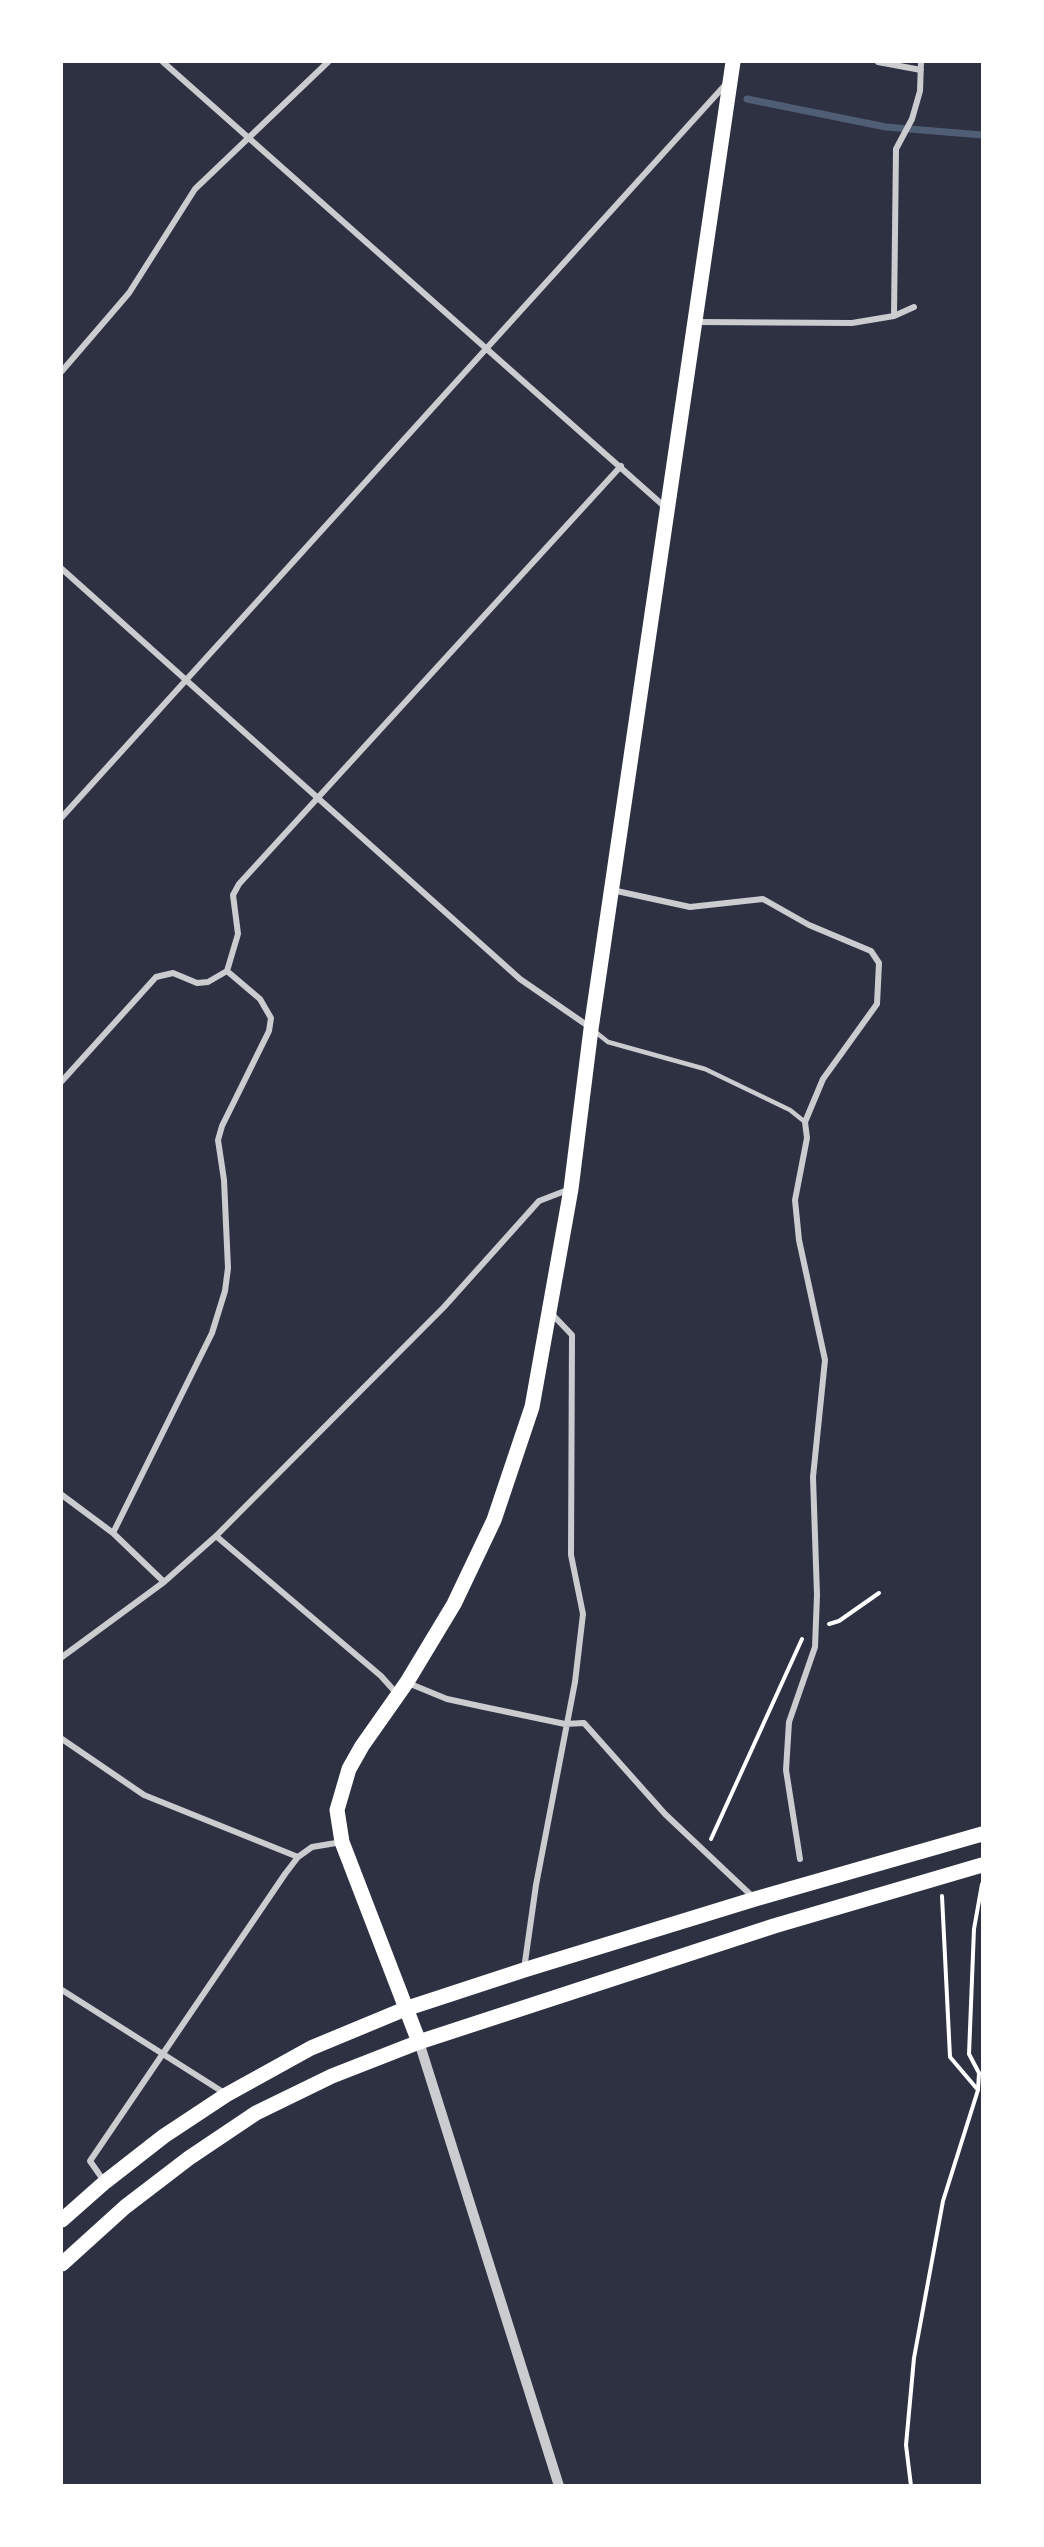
<!DOCTYPE html>
<html>
<head>
<meta charset="utf-8">
<style>
	body { margin:0 }
	#map { position:relative; width:1044px; height:2547px; overflow:hidden; background:#2d3142; font-family:"DejaVu Sans",sans-serif }
	canvas { display:block }
	.frame { position:absolute; inset:0; border:63px solid #fff; pointer-events:none }
</style>
</head>
<body>
<div id="map">
<canvas width="1044" height="2547"></canvas>
<div class="frame"></div>
</div>
<script>
const g = document.querySelector('canvas').getContext('2d');
g.lineJoin = 'round';
const toPath = rows => new Path2D(rows.map(r => 'M' + r).join(''));
function strokePath(path, color, width, dash) { g.strokeStyle = color; g.lineWidth = width; g.lineCap = dash ? 'butt' : 'round'; g.setLineDash(dash || []); g.stroke(path); }
strokePath(toPath([
	[747,99,886,127,982,135]
]), '#4f5d75', 7);
strokePath(toPath([
	[829,1624,839,1621,879,1593],
	[711,1839,802,1639],
	[942,1896,950,2057,978,2090],
	[911,2486,906,2445,914,2358,943,2201,978,2090,979,2073,969,2054,974,1929,982,1884]
]), '#fff', 4);
strokePath(toPath([
	[593,1030,608,1042,705,1069,790,1110,805,1122]
]), '#caccd0', 4.5);
strokePath(toPath([
	[163,62,665,507],
	[878,62,921,70],
	[894,316,896,149,912,119,920,91,921,62],
	[696,322,852,323,894,316,914,307],
	[62,371,129,293,195,189,328,62],
	[62,569,520,979,591,1028],
	[62,817,726,84],
	[612,890,690,907,763,899,809,925,871,951,879,963,877,1004,823,1079,805,1122,807,1138,795,1200,799,1240,825,1360,813,1477,817,1595,815,1647,789,1722,786,1770,800,1859],
	[62,1081,156,977,173,973,197,983,208,982,227,971,238,934,233,895,239,884,621,466],
	[62,1495,113,1533,164,1582],
	[113,1533,212,1333,225,1291,228,1268,224,1180,218,1140,222,1126,269,1031,271,1018,260,999,227,971],
	[216,1536,381,1676,398,1695],
	[62,1657,164,1582,216,1536,444,1307,539,1201,570,1189],
	[408,1683,447,1699,484,1707,565,1724,584,1723,665,1814,753,1897],
	[62,1739,144,1795,298,1857],
	[524,1969,536,1885,575,1682,583,1614,571,1555,572,1335,551,1313],
	[62,1990,226,2094],
	[104,2181,90,2161,285,1874,298,1857,312,1847,342,1842]
]), '#caccd0', 6);
strokePath(toPath([
	[419,2042,559,2486]
]), '#caccd0', 10);
strokePath(toPath([
	[419,2042,342,1842,337,1810,349,1769,362,1746,407,1682,454,1604,494,1520,532,1407,571,1189,591,1029,733,62],
	[62,2220,105,2182,164,2136,226,2095,311,2048,405,2009,524,1970,755,1899,982,1834],
	[62,2264,125,2207,189,2158,256,2113,332,2076,419,2042,774,1926,982,1865]
]), '#fff', 15);
</script>
</body>
</html>
